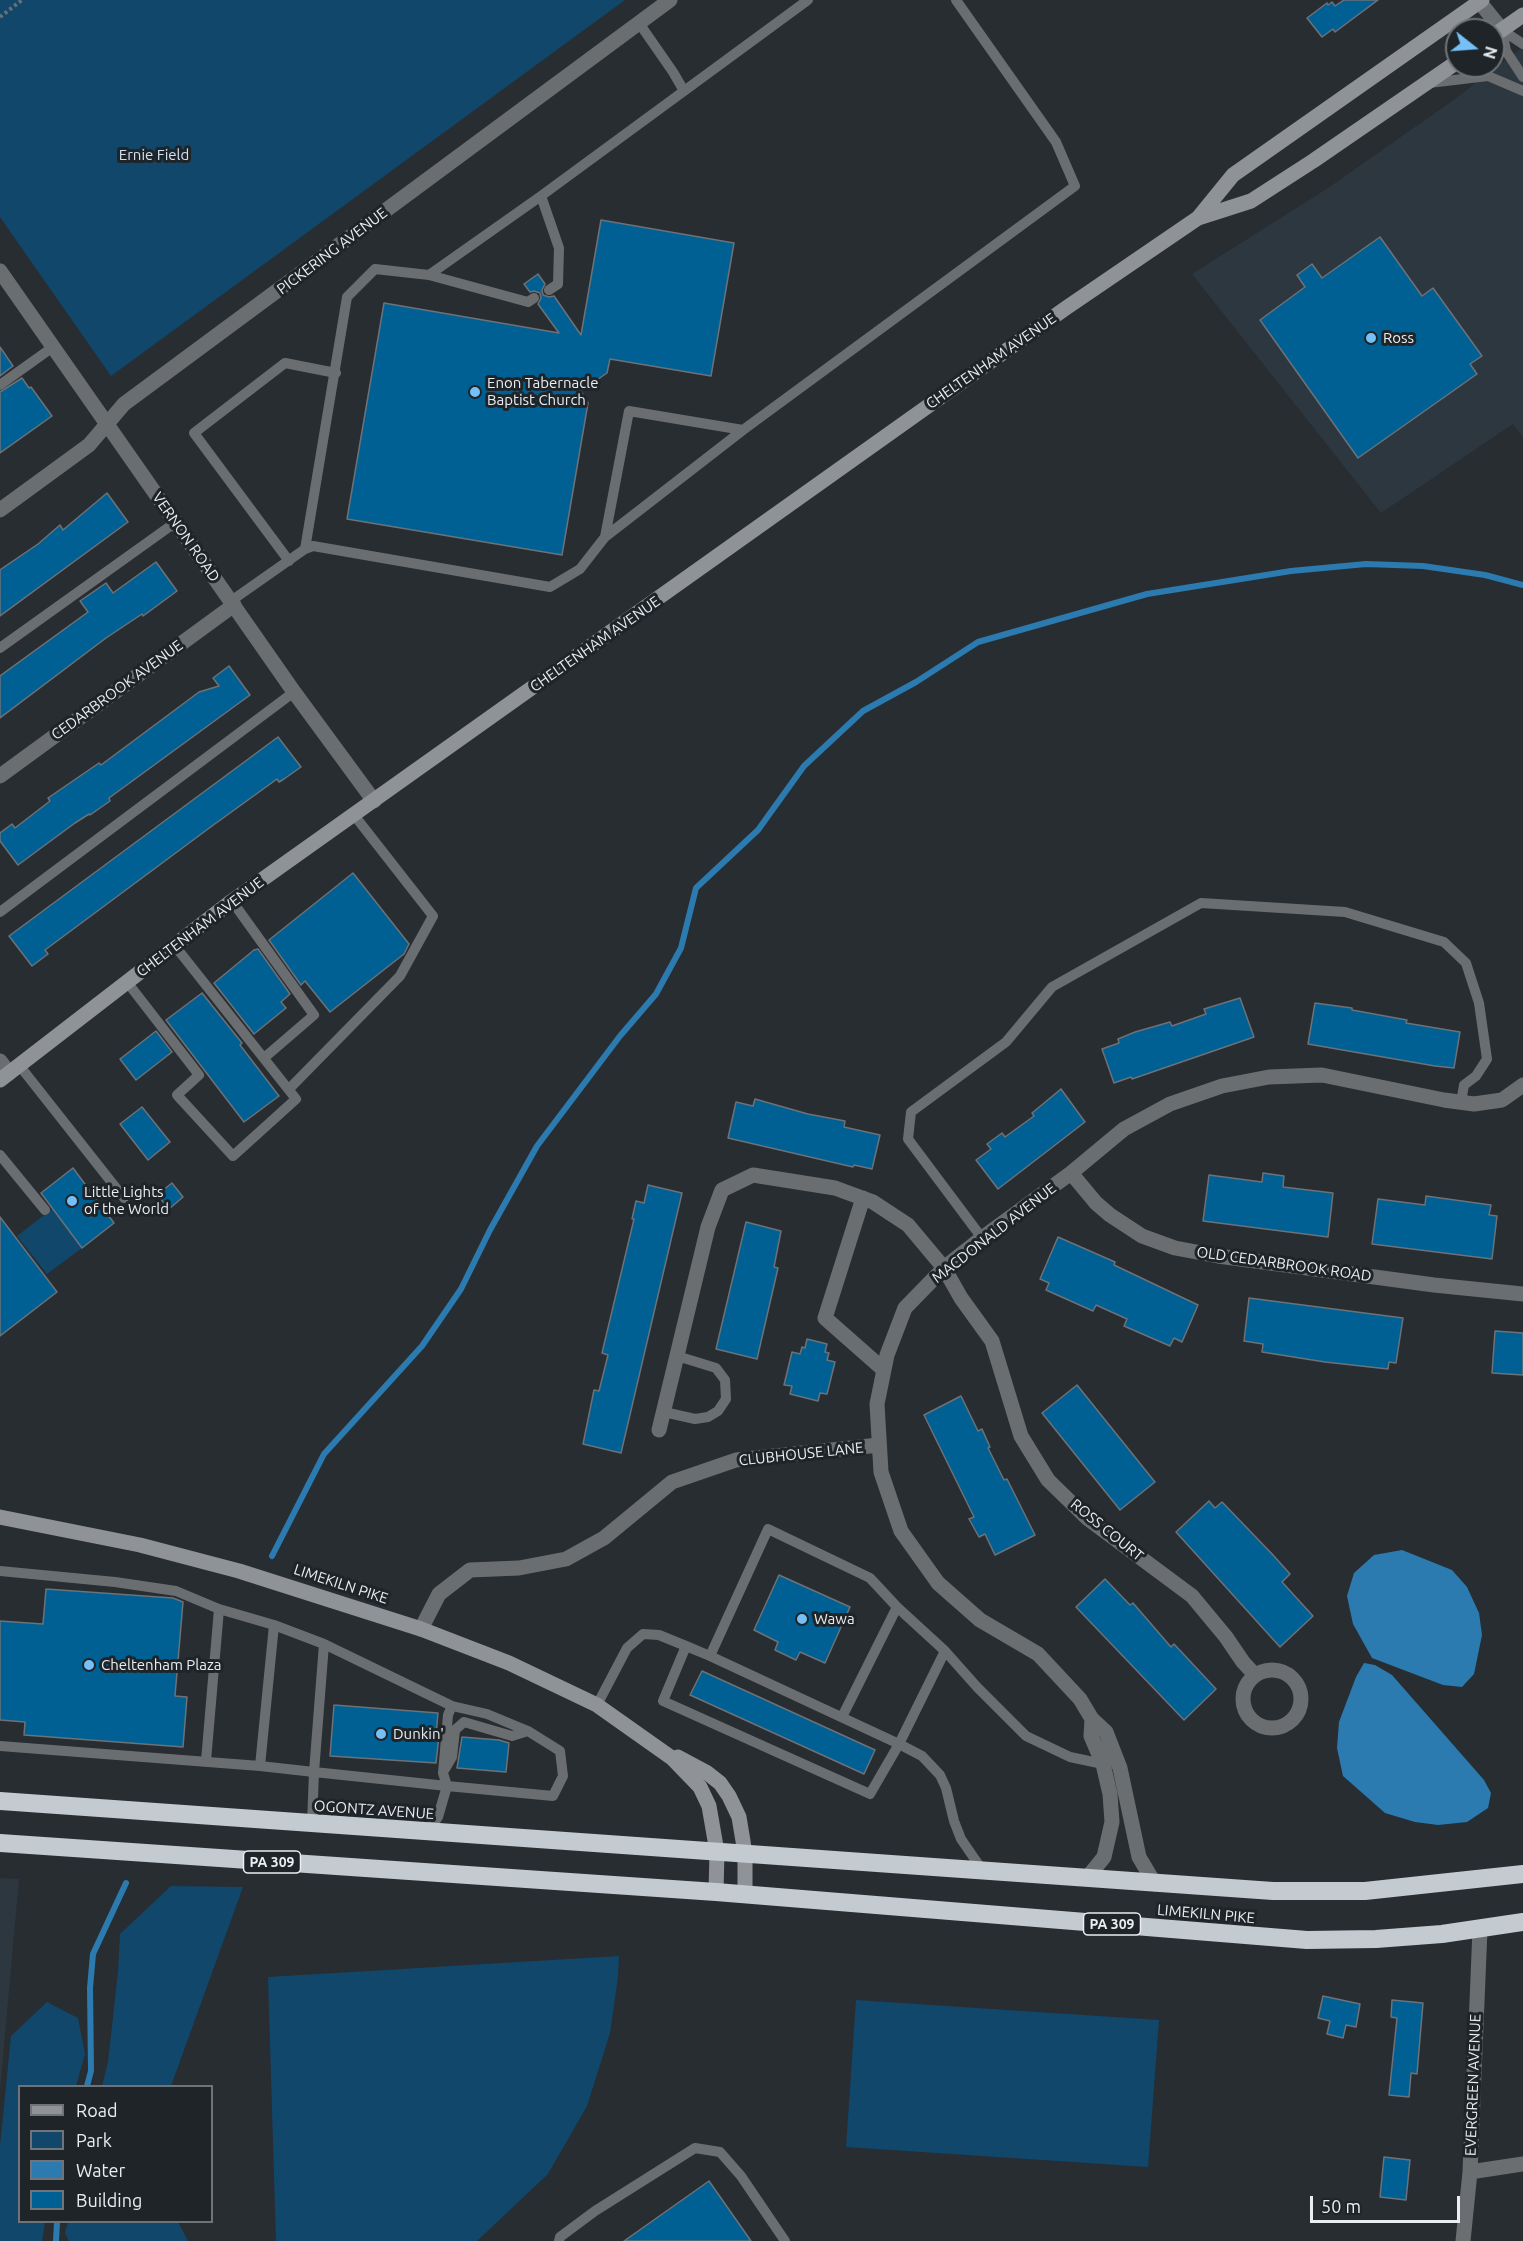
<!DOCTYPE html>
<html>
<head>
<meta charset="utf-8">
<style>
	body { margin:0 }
	#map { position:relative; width:1523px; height:2241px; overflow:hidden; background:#282d32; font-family:Ubuntu,sans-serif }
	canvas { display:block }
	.legend { position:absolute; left:18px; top:2085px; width:195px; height:138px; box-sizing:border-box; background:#1e2428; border:2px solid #707478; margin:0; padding:8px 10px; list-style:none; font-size:18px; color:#eaedf1 }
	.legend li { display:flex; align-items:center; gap:12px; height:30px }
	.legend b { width:30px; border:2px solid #707478 }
	.north { position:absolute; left:1445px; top:18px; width:60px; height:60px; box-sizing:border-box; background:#1e2428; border:2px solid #707478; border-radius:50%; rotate:107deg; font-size:16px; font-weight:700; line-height:24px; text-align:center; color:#eaedf1 }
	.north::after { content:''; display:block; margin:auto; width:21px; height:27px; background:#76c0f7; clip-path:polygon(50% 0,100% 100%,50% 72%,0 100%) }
	.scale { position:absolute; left:1310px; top:2196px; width:150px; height:27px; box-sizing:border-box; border:3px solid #eaedf1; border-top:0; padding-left:8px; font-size:18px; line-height:21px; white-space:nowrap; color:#eaedf1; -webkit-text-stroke:4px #1e2428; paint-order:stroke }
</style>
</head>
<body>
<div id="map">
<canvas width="1523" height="2241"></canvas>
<ul class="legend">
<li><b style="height:8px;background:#8f9397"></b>Road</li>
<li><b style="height:16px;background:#11476a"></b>Park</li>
<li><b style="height:16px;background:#2c7bb0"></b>Water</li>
<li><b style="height:16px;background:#016093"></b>Building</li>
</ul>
<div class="north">N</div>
<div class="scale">50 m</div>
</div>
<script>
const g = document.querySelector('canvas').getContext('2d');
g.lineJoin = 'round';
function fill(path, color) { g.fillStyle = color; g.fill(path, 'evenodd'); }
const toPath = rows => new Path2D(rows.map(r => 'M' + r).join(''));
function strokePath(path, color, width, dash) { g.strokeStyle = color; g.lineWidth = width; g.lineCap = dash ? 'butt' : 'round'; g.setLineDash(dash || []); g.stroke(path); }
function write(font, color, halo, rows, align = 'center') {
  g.font = font + ' Ubuntu,sans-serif'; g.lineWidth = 6; g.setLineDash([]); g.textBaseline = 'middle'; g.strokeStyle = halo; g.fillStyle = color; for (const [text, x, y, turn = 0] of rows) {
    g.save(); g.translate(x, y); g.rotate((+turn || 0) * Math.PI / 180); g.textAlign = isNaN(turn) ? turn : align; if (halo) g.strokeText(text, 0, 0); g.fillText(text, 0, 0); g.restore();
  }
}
fill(toPath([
	[1523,47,1523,437,1513,424,1381,513,1192,274,1328,188,1455,99],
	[0,1878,19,1879,0,2090]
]), '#2c3740');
fill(toPath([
	[0,0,625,0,111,376,0,217],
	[52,1209,82,1248,47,1274,17,1236],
	[171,1886,243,1887,171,2086,102,2086,108,2062,118,1972,120,1934],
	[619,1956,618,1977,610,2033,587,2106,548,2174,477,2241,276,2241,268,1977],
	[856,2000,1159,2020,1148,2167,846,2147],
	[47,2002,78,2018,85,2054,76,2086,20,2086,20,2222,45,2222,42,2241,0,2241,0,2146,11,2036],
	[68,2222,178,2222,188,2241,69,2241,65,2233]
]), '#11476a');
fill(toPath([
	[1402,1550,1452,1570,1467,1587,1479,1613,1482,1635,1474,1674,1462,1687,1443,1685,1372,1658,1353,1624,1347,1596,1354,1573,1374,1555],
	[1364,1663,1375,1665,1392,1675,1484,1780,1491,1793,1488,1808,1467,1822,1438,1825,1415,1822,1385,1813,1343,1776,1337,1748,1339,1722,1356,1677]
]), '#2c7bb0');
strokePath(toPath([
	[272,1556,324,1454,422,1346,461,1289,490,1230,537,1146,620,1036,656,994,681,948,696,888,758,830,804,766,863,711,916,682,978,642,1147,594,1291,571,1366,564,1423,566,1485,575,1523,585],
	[87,2086,91,2071,90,1988,93,1954,126,1883],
	[56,2241,57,2222]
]), '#2c7bb0', 6);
const building = toPath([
	[1344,0,1378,0,1335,32,1333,29,1322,37,1307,18,1327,3,1328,5,1332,2,1335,6,1344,0],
	[601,220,734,243,711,376,610,359,607,373,581,391,588,403,562,555,347,519,384,303,559,333,538,304,541,298,540,293,534,291,530,292,524,284,538,274,545,284,542,290,543,295,549,297,554,296,581,335,601,220],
	[1380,237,1422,296,1433,288,1482,356,1470,364,1477,374,1358,458,1260,320,1305,287,1297,275,1312,264,1322,278,1380,237],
	[0,347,13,366,0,376,0,347],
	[22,378,29,388,31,387,52,416,0,453,0,392,22,378],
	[107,493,128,522,0,616,0,570,38,544,60,525,63,530,107,493],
	[156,562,177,591,143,616,142,614,106,638,0,718,0,676,88,612,80,601,106,583,113,593,156,562],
	[229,666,250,695,109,798,110,801,90,815,89,814,75,823,18,865,0,841,0,833,12,824,15,828,50,801,48,798,99,763,101,765,199,692,219,686,213,678,229,666],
	[278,737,301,767,284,779,279,782,277,779,212,826,45,950,48,954,32,966,9,936,278,737],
	[353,873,409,944,404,954,330,1012,305,981,301,985,269,940,353,873],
	[258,949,290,994,281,1002,286,1008,254,1034,214,983,254,950,258,949],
	[202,993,242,1043,240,1045,279,1096,244,1122,166,1020,202,993],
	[1240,998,1254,1037,1132,1079,1131,1077,1114,1083,1102,1049,1119,1043,1118,1039,1135,1032,1170,1022,1172,1026,1206,1014,1204,1009,1240,998],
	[1315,1003,1352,1008,1352,1010,1407,1020,1406,1023,1460,1032,1454,1068,1435,1066,1308,1044,1315,1003],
	[156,1031,172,1052,136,1080,120,1059,156,1031],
	[1061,1089,1085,1122,998,1189,976,1160,991,1149,987,1144,1002,1133,1005,1137,1034,1116,1032,1113,1061,1089],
	[755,1099,808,1114,845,1121,844,1127,880,1135,872,1169,854,1165,853,1167,728,1138,736,1102,753,1106,755,1099],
	[142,1107,170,1142,148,1160,120,1124,142,1107],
	[73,1168,114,1223,82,1248,41,1193,73,1168],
	[1263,1173,1284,1176,1283,1187,1333,1193,1328,1237,1203,1221,1209,1175,1262,1182,1263,1173],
	[172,1183,183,1197,169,1209,157,1195,172,1183],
	[648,1185,682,1193,621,1453,583,1444,594,1390,599,1391,608,1355,602,1353,634,1219,632,1219,636,1201,644,1203,648,1185],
	[1426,1196,1491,1205,1489,1215,1497,1216,1492,1259,1372,1244,1378,1199,1425,1205,1426,1196],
	[0,1217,57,1292,0,1336,0,1217],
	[746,1222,781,1231,774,1267,778,1268,757,1359,716,1349,746,1222],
	[1058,1237,1115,1262,1114,1265,1198,1305,1182,1342,1174,1338,1170,1346,1124,1326,1127,1319,1096,1305,1093,1311,1046,1290,1049,1283,1040,1279,1058,1237],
	[1249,1298,1403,1318,1396,1363,1389,1362,1388,1369,1325,1362,1262,1352,1263,1344,1244,1341,1249,1298],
	[1495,1331,1523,1333,1523,1375,1492,1373,1495,1331],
	[807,1339,827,1344,825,1352,829,1353,827,1360,835,1362,827,1394,820,1393,818,1401,790,1394,792,1386,784,1385,792,1352,800,1354,802,1347,805,1348,807,1339],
	[1077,1385,1155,1482,1120,1510,1042,1413,1077,1385],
	[961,1396,978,1431,982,1429,990,1447,988,1448,1004,1480,1007,1479,1035,1535,995,1555,985,1534,979,1537,969,1519,974,1517,924,1415,961,1396],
	[1209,1501,1215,1508,1222,1502,1273,1555,1290,1574,1282,1582,1313,1616,1280,1647,1176,1532,1209,1501],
	[779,1575,850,1607,825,1663,800,1652,796,1660,775,1650,778,1642,754,1630,779,1575],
	[1105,1579,1130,1605,1133,1603,1171,1647,1174,1644,1216,1689,1184,1720,1076,1607,1105,1579],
	[46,1589,173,1598,183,1602,175,1696,187,1697,183,1747,24,1735,25,1722,0,1720,0,1621,43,1624,46,1589],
	[702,1671,875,1750,864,1774,690,1695,702,1671],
	[334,1705,438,1713,436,1735,439,1736,436,1763,330,1756,334,1705],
	[462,1737,499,1740,509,1743,506,1772,457,1768,462,1737],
	[1323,1996,1360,2004,1356,2027,1346,2025,1343,2038,1327,2034,1330,2021,1318,2018,1323,1996],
	[1392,2000,1423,2003,1417,2074,1411,2073,1409,2097,1389,2095,1397,2018,1391,2017,1392,2000],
	[1384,2157,1410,2160,1406,2200,1380,2197,1384,2157],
	[709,2181,751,2241,624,2241,709,2181]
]);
fill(building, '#016093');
strokePath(building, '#6c7277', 1.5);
strokePath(toPath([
	[0,17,22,0]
]), '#6a6f73', 4, [3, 3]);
strokePath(toPath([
	[639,23,673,72,684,91],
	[1502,30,1506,51,1523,77],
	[1502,30,1523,44],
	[1429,83,1488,76,1523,91],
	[541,196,559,248,558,284,549,290],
	[429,275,541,196,808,0],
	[0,385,53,347],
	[605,537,629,411,743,430],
	[305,549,347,297,375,269,429,275,528,302,534,298],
	[289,561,194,433,285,363,336,373],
	[231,601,305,549,313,546,550,587,580,569,605,537,743,430,1075,186,1056,142,956,0],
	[0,648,176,522],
	[232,901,314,1015,264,1058],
	[0,912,294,692],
	[127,982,199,1075,177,1095,233,1156,296,1099,175,946],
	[19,1065,124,1198],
	[289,1089,400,976,433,916,354,815],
	[0,1155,45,1210],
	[982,1238,908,1139,911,1112,1006,1042,1052,987,1201,903,1345,912,1444,942,1466,963,1479,1003,1487,1059,1476,1076,1464,1085,1461,1102],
	[664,1412,695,1419,708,1417,718,1411,726,1399,725,1380,716,1368,677,1356],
	[0,1571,115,1582,176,1591,219,1609],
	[274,1625,324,1644,452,1706],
	[945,1651,977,1687,1026,1736,1070,1757,1103,1764],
	[710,1656,768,1529,870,1578,897,1607],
	[597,1705,627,1648,643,1634,659,1635,686,1646,710,1656,899,1744,870,1794,663,1701,686,1646],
	[842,1717,897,1607,945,1651,899,1744,922,1756,940,1775,946,1788,954,1821,961,1839,983,1871],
	[0,1746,260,1766,274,1625,219,1609,206,1761],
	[260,1766,314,1772,324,1644],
	[445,1769,452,1757,455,1730,464,1722,512,1736,528,1731],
	[312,1824,314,1772,447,1786,553,1796,563,1776,560,1751,528,1731,487,1714,452,1706,448,1715,443,1773,447,1786,438,1817,427,1832],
	[559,2241,560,2237,595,2211,695,2148,720,2152,741,2176,785,2241]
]), '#6b6e71', 10);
strokePath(toPath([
	[1478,0,1502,30],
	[0,271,294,692,374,801],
	[0,510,89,445,124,404,670,0],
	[0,776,234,605],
	[0,1061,9,1073],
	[1071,1173,1096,1203,1110,1215,1142,1236,1175,1248,1218,1256,1434,1285,1523,1294],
	[863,1198,825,1318,884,1370],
	[659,1430,708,1227,722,1190,753,1175,835,1188,873,1202,908,1225,944,1268,961,1298,992,1341,1021,1436,1048,1480,1087,1518,1192,1596,1226,1637,1243,1662,1255,1675],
	[421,1629,439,1594,470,1570,519,1568,566,1559,604,1538,672,1482,736,1460,879,1445],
	'1243 1699a29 29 0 1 1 58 0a29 29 0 1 1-58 0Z',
	[1087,1878,1104,1857,1112,1822,1110,1794,1103,1764,1091,1736,1092,1719],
	[1155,1884,1139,1857,1120,1768,1106,1732,1092,1719,1080,1699,1038,1654,980,1620,938,1583,901,1531,881,1472,877,1404,887,1355,905,1308,944,1268,982,1238,1071,1173,1124,1129,1170,1104,1222,1086,1269,1077,1322,1075,1444,1100,1474,1104,1502,1100,1523,1085],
	[1470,2172,1523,2164],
	[1463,2241,1470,2172,1480,1929]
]), '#6b6e71', 15);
strokePath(toPath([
	[1493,36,1523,15],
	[1198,218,1251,201,1313,161,1457,62],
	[0,1080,232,901,1066,308,1198,218,1233,175,1482,0],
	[0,1517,140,1545,239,1571,421,1629,509,1663,597,1705,672,1758,700,1787,709,1806,717,1852,716,1892],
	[678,1757,706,1772,720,1783,729,1796,739,1817,743,1841,745,1855,745,1894]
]), '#8f9397', 15);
strokePath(toPath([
	[0,1801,1273,1891,1365,1891,1523,1874],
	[0,1843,716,1892,1307,1940,1376,1939,1442,1934,1523,1922]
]), '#c3cad0', 18);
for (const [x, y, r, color] of [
	[1371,338,6,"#76c0f7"],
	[475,392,6,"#76c0f7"],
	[72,1201,6,"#76c0f7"],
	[802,1619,6,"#76c0f7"],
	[89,1665,6,"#76c0f7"],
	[381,1734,6,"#76c0f7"]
]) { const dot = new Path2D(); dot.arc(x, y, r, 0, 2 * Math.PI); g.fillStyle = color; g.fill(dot); strokePath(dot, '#1e2428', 2); }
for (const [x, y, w] of [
	[272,1862,57],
	[1112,1924,57]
]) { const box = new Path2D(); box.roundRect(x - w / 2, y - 11, w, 22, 4.5); g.fillStyle = '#1e2428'; g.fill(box); strokePath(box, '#eaedf1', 1.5); }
write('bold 14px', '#eaedf1', null, [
	["PA 309",272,1862],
	["PA 309",1112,1924]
]);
write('15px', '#d0e2f1', '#1e2428', [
	["Ernie Field",154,155]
]);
write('15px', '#eaedf1', '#1e2428', [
	["PICKERING AVENUE",332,251,-37],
	["CHELTENHAM AVENUE",991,361,-35],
	["VERNON ROAD",186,537,55],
	["CHELTENHAM AVENUE",595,644,-35],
	["CEDARBROOK AVENUE",117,690,-36],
	["CHELTENHAM AVENUE",200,927,-37],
	["MACDONALD AVENUE",994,1233,-38],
	["OLD CEDARBROOK ROAD",1284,1264,8],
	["CLUBHOUSE LANE",801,1454,-6],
	["ROSS COURT",1107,1530,39],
	["LIMEKILN PIKE",341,1584,18],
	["OGONTZ AVENUE",374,1810,4],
	["LIMEKILN PIKE",1206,1914,5],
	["EVERGREEN AVENUE",1473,2085,-88]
]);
write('15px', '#eaedf1', '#1e2428', [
	["Ross",1383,338],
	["Enon Tabernacle",487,383],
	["Baptist Church",487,400],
	["Little Lights",84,1192],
	["of the World",84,1209],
	["Wawa",814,1619],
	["Cheltenham Plaza",101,1665],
	["Dunkin'",393,1734]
], 'left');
</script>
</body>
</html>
